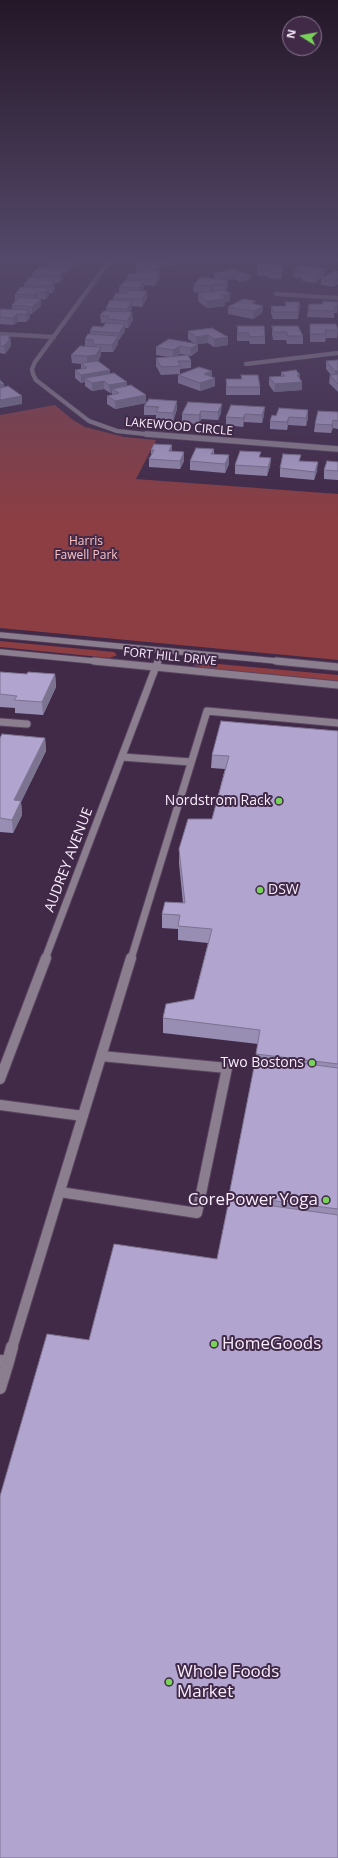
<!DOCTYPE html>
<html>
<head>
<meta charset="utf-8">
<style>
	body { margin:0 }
	#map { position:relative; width:338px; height:1858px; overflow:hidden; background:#412948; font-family:"Open Sans",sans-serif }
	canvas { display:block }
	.north { position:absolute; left:282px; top:16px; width:40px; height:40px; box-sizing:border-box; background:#412948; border:1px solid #8b7891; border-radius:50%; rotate:281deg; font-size:11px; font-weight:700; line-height:16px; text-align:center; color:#faeefe }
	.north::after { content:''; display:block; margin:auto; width:14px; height:18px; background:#78d259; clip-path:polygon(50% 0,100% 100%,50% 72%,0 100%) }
</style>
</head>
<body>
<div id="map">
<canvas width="338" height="1858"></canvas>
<div class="north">N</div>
</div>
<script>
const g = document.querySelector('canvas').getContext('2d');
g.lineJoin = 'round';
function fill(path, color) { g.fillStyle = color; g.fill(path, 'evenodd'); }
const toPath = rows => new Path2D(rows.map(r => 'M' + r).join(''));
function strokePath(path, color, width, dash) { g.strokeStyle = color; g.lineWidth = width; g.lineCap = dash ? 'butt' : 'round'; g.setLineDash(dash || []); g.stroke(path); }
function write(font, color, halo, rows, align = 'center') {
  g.font = font + ' "Open Sans",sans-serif'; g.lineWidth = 4; g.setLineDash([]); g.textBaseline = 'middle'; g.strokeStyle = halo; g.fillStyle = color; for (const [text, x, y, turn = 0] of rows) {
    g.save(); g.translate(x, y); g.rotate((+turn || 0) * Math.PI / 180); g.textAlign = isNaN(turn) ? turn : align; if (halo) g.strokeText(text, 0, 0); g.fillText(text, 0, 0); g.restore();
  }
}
fill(toPath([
	[55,405,73,420,85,427,124,437,156,440,136,479,338,494,338,660,0,628,0,415],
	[0,641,114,652,117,655,110,658,0,647],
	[197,662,338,675,338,681,202,668,193,665]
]), '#8c3e43');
const serviceFar2 = toPath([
	[0,722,27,724],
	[122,757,191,762],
	[131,959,207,711,338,723]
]);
const serviceFar1 = toPath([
	[0,1105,83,1116],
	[60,1192,197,1213,227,1068,101,1056],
	[12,1348,131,958]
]);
const service = toPath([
	[0,1361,8,1362,0,1388],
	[8,1362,12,1347]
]);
const minorFar3 = toPath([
	[111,262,104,268,35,362,32,369,33,374,36,380,89,421,117,431,154,435],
	[276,294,338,298],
	[0,334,54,337],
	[246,364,338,353]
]);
const minorFar2 = toPath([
	[146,434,338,449],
	[158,662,162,651]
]);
const minorFar1 = toPath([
	[45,959,158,661]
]);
const minor = toPath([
	[0,1079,46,958]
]);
const tertiaryFar1 = toPath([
	[0,635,287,662],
	[0,652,104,662]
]);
const tertiary = toPath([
	[94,661,338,685],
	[276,661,338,667]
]);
strokePath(serviceFar2, '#5b4561', 9);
strokePath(serviceFar1, '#5b4561', 12);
strokePath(service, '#5b4561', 14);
strokePath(minorFar3, '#5b4561', 5);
strokePath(minorFar2, '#5b4561', 7);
strokePath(minorFar1, '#5b4561', 9);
strokePath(minor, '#5b4561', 12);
strokePath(tertiaryFar1, '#5b4561', 7);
strokePath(tertiary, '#5b4561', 9);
strokePath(serviceFar2, '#8b7f8f', 7);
strokePath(serviceFar1, '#8b7f8f', 10);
strokePath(service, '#8b7f8f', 12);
strokePath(minorFar3, '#8b7f8f', 4);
strokePath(minorFar2, '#8b7f8f', 5.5);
strokePath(minorFar1, '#8b7f8f', 7);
strokePath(minor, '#8b7f8f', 10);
strokePath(tertiaryFar1, '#8b7f8f', 5.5);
strokePath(tertiary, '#8b7f8f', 7);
fill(toPath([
	[50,262,73,262,73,266,67,273,62,273,62,279,59,283,54,283,55,289,52,293,49,293,49,295,45,300,41,299,41,306,32,314,30,314,30,318,26,322,18,322,13,325,0,324,0,310,12,309,12,305,15,301,15,294,24,287,24,284,32,277,32,274,48,267,48,265],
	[137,262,186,262,166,266,160,263,160,268,158,271,160,271,160,278,155,286,144,285,144,288,142,291,147,291,147,298,142,307,132,306,132,308,130,312,133,320,128,328,125,328,125,331,119,340,118,340,118,344,113,352,101,352,101,355,98,361,110,370,110,374,127,386,146,395,146,403,115,409,107,404,107,396,112,395,112,393,110,393,104,389,92,391,85,386,85,382,81,383,75,378,75,370,81,369,81,364,72,363,71,355,85,346,85,339,90,334,90,331,103,327,105,323,101,323,100,315,106,311,106,308,113,300,113,298,119,294,119,287,126,280,126,278,136,274,136,264],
	[258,263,282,264,282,279,268,278,268,276,257,276],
	[325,268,324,275,315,283,302,281,302,278,293,277,293,270],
	[234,269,250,280,241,282,234,279,228,280,228,287,225,290,230,301,225,302,225,306,207,308,198,301,198,293,202,293,193,292,194,285,218,279,214,277,214,273],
	[338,271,338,284,334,287,321,285,321,278],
	[285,302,300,306,298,319,273,319,271,313,271,306,285,306],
	[338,302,337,313,334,313,334,318,307,317,308,310,323,304],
	[263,306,262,313,253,319,228,314,228,307],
	[310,324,338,330,337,338,326,338,325,342,310,342],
	[237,326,265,336,265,344,250,344,249,341,237,341],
	[272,326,303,336,303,344,287,344,286,340,273,340,272,334],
	[212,328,228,345,214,347,208,343,198,344,198,351,191,356,188,355,191,361,191,368,180,369,180,374,161,375,156,366,156,358,169,357,156,355,156,347,194,343,188,339,188,331],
	[180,354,187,355,175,357],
	[0,335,10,335,11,346,5,354,0,353],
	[338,360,338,392,329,383,330,375,331,375,326,369,326,361],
	[212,371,212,377,215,386,200,391,178,383,178,375],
	[281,372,300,379,302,382,302,390,274,392,269,385,269,377,281,376],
	[241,375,260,387,260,395,226,395,226,379,241,379],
	[188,402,221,413,218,420,201,419,199,424,182,423,182,414],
	[231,405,264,415,262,423,244,422,243,427,226,425,226,417],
	[144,406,177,409,173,422,156,420,156,415,144,415],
	[308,410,308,418,306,426,288,425,287,430,270,429,270,421,276,416],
	[338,412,338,429,333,428,331,433,314,432,315,424],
	[214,449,214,454,229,455,229,464,225,473,190,470,190,461],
	[151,450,184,452,184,461,180,469,149,467,149,459,151,456],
	[261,457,271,458,270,466,267,476,235,474,235,465],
	[301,461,317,471,314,480,280,477,280,468],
	[338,462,338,480,324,479,324,470],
	[0,672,27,674,55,674,56,687,43,715,15,713,15,708,0,707],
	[338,731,338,1858,89,1340,217,1259,229,1200,229,1195,256,1057,258,1044,163,1033,163,1018,194,999,208,943,178,940,178,929,162,928,162,914,183,903,179,863,179,849,212,819,225,769,211,768,212,755],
	[0,738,45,738,46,751,21,802,22,815,13,833,0,832]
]), '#988db2');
fill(toPath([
	[70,262,73,262,73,266,67,273,67,266],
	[159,262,160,268,155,276,155,269],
	[165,262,186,262,166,266],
	[325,268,324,275,315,283,316,276],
	[160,271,160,278,155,286,155,279],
	[62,272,62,279,59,283,59,276],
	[234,275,234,279,228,280,228,287,225,291,225,284,224,281,224,277],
	[251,276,250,280,241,282,241,278],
	[338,277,337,284,334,287,335,280],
	[54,281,55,289,52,293,51,286],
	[144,281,144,288,139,295,139,288],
	[213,284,213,291,211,294,211,286],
	[48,288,49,295,45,300,45,292],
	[147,291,147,298,142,307,142,299],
	[37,292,37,299,33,302,33,295],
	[230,294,230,301,225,302,225,306,207,308,207,301,221,295],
	[41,299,41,306,32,314,32,307],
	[132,301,132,308,127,317,127,309],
	[263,306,262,313,253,319,254,311],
	[29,310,30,318,26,322,26,315],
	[132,312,133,320,128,328,127,321],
	[17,314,18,322,13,325,13,318],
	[125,324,125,331,119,340,119,333],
	[10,335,11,346,5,354,4,346,8,338],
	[208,335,208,343,198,344,198,351,191,356,191,348,196,345,196,337],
	[118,336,118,344,113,352,112,345],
	[228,337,228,345,214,347,214,339],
	[180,346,180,354,173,358,173,350],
	[101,347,101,355,96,363,87,364,87,356],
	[110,370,110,377,85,378,85,382,81,383,81,375],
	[212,371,212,379,215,378,215,386,200,391,200,383,204,374],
	[335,371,338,371,338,379,335,379],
	[297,375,300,375,300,382,302,382,302,390,274,392,275,384],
	[104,381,104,389,92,391,92,383],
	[127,382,127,390,112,389,112,393,110,393,109,385],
	[0,384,4,384,5,392,0,392],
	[146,395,146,403,115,409,115,401],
	[22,396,22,404,0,408,0,400],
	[177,401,177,409,173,422,173,413],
	[222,404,221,413,218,420,218,412],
	[265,407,264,415,262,423,262,415],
	[308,410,308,418,306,426,306,418],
	[201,411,201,419,199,424,199,415],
	[245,414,244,422,243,427,243,418],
	[289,417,288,425,287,430,287,422],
	[333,420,333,428,331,433,332,425],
	[172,445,172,454,169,451],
	[184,452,184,461,180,469,180,461],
	[229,455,229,464,225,473,225,464],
	[271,458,270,466,267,476,268,467],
	[318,462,317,471,314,480,315,472],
	[55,674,56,687,43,715,42,702],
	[45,738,46,751,21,802,22,815,13,833,12,820,14,800]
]), '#7c7391');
const building = toPath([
	[50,262,70,262,67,266,48,265,50,262],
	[137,262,159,262,155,269,136,268,138,264,136,264,137,262],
	[258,263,282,264,282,272,268,271,268,269,258,269,258,263],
	[299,265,325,268,316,276,303,274,306,272,293,270,299,265],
	[39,267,56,268,53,271,54,271,62,272,59,276,32,274,39,267],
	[234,269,251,276,241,278,234,275,224,277,214,273,234,269],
	[142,270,160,271,155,279,126,278,129,274,140,274,142,270],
	[333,271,338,271,338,277,335,280,321,278,328,275,333,271],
	[30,277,47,278,47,281,54,281,51,286,24,284,30,277],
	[200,277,228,280,225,284,213,284,211,286,194,285,200,277],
	[126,280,144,281,139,288,119,287,126,280],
	[21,287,48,288,45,292,37,292,33,295,15,294,21,287],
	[128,290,147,291,142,299,113,298,116,293,126,294,128,290],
	[225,290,230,294,221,295,226,298,207,301,198,293,225,290],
	[19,297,41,299,32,307,12,305,19,297],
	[243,299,256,301,252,303,263,306,254,311,228,307,243,299],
	[110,300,132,301,127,309,106,308,110,300],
	[323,301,338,302,337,306,335,306,334,311,308,310,309,304,323,304,323,301],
	[285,302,299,302,300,306,297,306,299,312,273,312,271,306,286,306,285,302],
	[1,309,29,310,26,315,17,314,13,318,0,317,0,310,1,309],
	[104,311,132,312,127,321,108,319,109,316,100,315,104,311],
	[106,323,125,324,119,333,90,331,93,326,103,327,106,323],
	[310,324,336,324,338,330,325,330,326,334,310,334,310,324],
	[237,326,264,326,265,336,250,337,249,333,238,333,237,326],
	[272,326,298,326,303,336,288,336,287,332,273,332,272,326],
	[212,328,228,337,214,339,208,335,196,337,188,331,212,328],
	[88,334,118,336,112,345,93,344,93,340,85,339,88,334],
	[0,335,10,335,8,338,10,339,4,346,0,346,0,335],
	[169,339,198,344,191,348,180,346,173,350,156,347,169,339],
	[80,346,101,347,96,355,87,356,71,355,80,346],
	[188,355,191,361,178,361,181,366,161,367,156,358,188,355],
	[338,360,338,371,335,371,326,361,338,360],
	[98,361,110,370,81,375,75,370,87,368,81,363,98,361],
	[199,367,212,371,204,374,215,378,200,383,178,375,199,367],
	[296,370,300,375,297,375,302,382,275,384,269,377,285,376,281,372,296,370],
	[114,373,127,382,109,385,104,381,92,383,85,378,114,373],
	[338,374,338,384,330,375,338,374],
	[241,375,258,375,260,387,227,387,226,379,242,379,241,375],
	[0,380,4,384,0,384,0,380],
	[131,385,146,395,115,401,107,396,119,393,112,389,131,385],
	[8,386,22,396,0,400,0,388,8,386],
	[149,399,177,401,173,413,156,412,159,407,144,406,149,399],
	[188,402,222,404,218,412,201,411,199,415,182,414,188,402],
	[231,405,265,407,262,415,245,414,243,418,226,417,231,405],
	[279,408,308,410,306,418,289,417,287,422,270,421,272,415,276,416,279,408],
	[318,411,338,412,338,421,333,420,332,425,315,424,318,411],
	[154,444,172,445,169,451,184,452,180,461,149,459,154,450,151,450,154,444],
	[196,448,214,449,211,454,229,455,225,464,190,461,196,448],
	[240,451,261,452,259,457,271,458,268,467,235,465,240,451],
	[283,454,301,455,299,461,318,462,315,472,280,468,283,454],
	[327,461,338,462,338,471,324,470,327,461],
	[0,672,27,674,28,672,55,674,42,702,14,700,17,696,0,694,0,672],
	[221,721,338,731,338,1064,256,1054,260,1030,163,1018,166,1004,194,999,212,929,178,926,180,915,162,914,165,902,185,903,179,849,188,819,212,819,229,756,212,755,221,721],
	[2,734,45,738,14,800,21,801,12,820,0,818,0,738,2,734],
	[256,1057,338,1068,338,1209,229,1195,256,1057],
	[229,1200,338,1215,338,1858,0,1858,0,1496,47,1334,89,1340,114,1244,217,1259,229,1200]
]);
fill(building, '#b1a4cf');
strokePath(building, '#7c7391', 1);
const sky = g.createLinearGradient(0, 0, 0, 522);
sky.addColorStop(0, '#241728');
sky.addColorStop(0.5, '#54496a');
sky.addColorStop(1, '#54496a00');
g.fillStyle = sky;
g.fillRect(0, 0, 338, 522);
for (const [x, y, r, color] of [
	[279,801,4,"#78d259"],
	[260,890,4,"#78d259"],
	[312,1063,4,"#78d259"],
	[326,1200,4,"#78d259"],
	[214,1344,4,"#78d259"],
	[169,1682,4,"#78d259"]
]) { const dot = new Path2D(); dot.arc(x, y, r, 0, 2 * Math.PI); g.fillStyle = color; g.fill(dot); strokePath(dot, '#412948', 1.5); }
write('12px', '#faeefe', '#412948', [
	["LAKEWOOD CIRCLE",179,427,5],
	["FORT HILL DRIVE",170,657,6]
]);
write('12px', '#fcc1c1', '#412948', [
	["Harris",86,542],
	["Fawell Park",86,556]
]);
write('14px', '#faeefe', '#412948', [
	["Nordstrom Rack",271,801],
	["DSW",268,890,"left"],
	["Two Bostons",304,1063]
], 'right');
write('14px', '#faeefe', '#412948', [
	["AUDREY AVENUE",69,860,-69]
]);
write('17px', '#faeefe', '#412948', [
	["CorePower Yoga",318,1200,"right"],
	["HomeGoods",222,1344],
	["Whole Foods",177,1672],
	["Market",177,1692]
], 'left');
</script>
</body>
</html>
